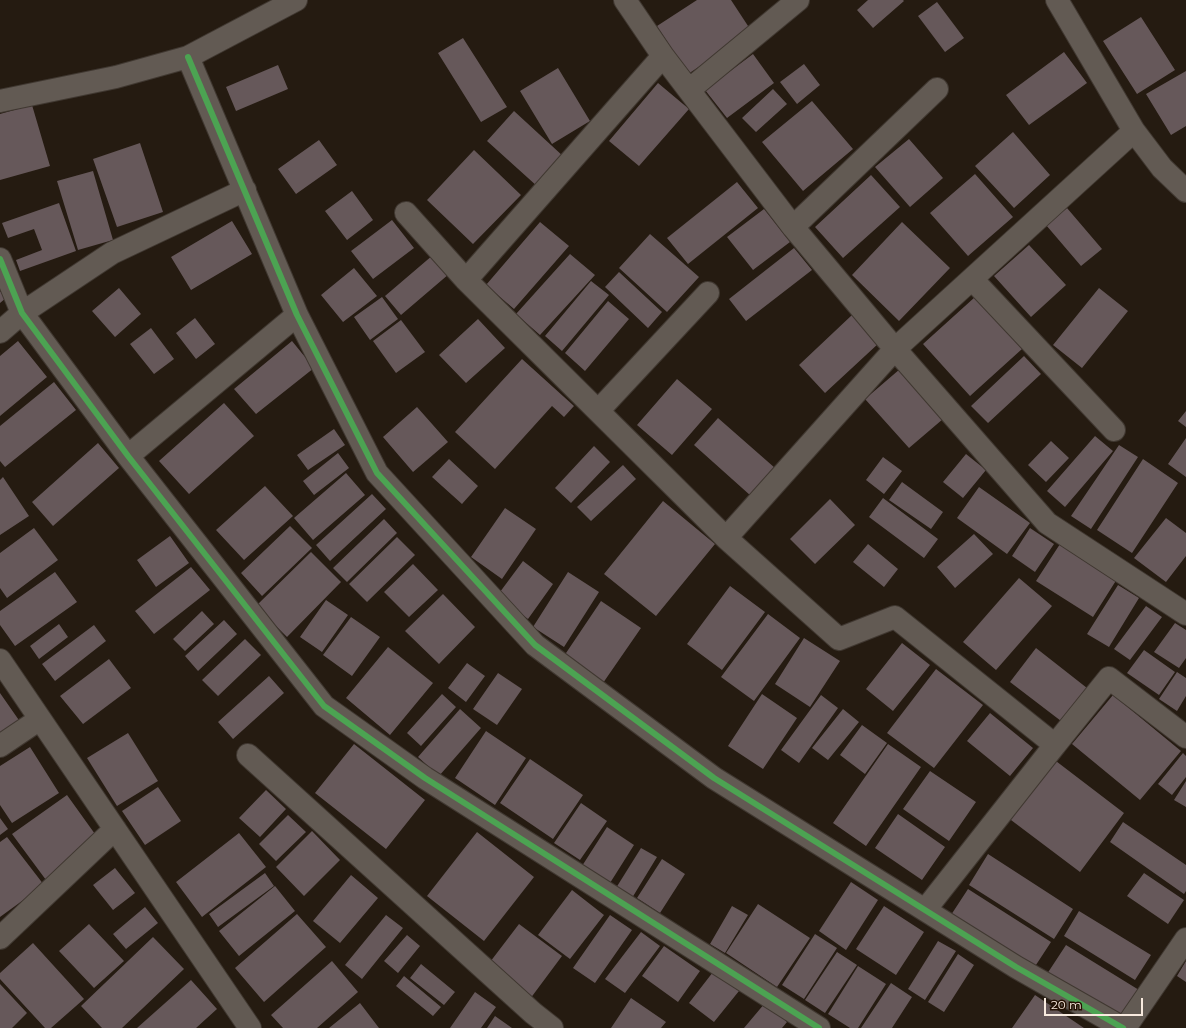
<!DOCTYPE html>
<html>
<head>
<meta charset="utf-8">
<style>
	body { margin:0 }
	#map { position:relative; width:1186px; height:1028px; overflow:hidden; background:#251b11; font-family:Montserrat,sans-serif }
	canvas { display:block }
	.scale { position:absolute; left:1044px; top:998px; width:99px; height:18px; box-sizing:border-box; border:2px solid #f8eadf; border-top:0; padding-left:5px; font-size:12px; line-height:14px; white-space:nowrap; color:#f8eadf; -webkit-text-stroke:3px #231002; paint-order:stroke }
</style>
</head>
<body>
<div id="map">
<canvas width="1186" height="1028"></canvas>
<div class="scale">20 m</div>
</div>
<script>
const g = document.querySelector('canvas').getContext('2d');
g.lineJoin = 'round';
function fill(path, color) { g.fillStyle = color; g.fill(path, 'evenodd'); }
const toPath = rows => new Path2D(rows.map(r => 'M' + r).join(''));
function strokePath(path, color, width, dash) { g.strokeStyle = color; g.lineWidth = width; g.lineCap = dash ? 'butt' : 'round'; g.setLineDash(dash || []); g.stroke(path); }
fill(toPath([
	[697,0,731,0,752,32,688,74,657,26],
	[868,0,903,0,904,1,873,28,857,10],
	[937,2,964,38,945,52,918,16],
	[1141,17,1175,70,1137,94,1103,41],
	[463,38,507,107,481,122,438,53],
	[1064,52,1087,83,1029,125,1006,95],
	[753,54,774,83,727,118,705,90],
	[804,64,820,85,797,104,780,82],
	[278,65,288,89,236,111,226,87],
	[558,68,590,121,552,144,520,91],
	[1186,71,1186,126,1171,135,1146,94],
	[658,83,689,109,639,166,609,141],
	[773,89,787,104,756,132,742,118],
	[812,101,853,149,803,191,762,142],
	[32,105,50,166,0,180,0,114],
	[514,111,564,157,538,187,487,141],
	[1013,132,1050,175,1014,208,975,166],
	[909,139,943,178,910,207,875,167],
	[319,140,337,165,296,194,278,169],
	[140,143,163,212,117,227,93,159],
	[474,150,521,195,473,244,427,200],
	[93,171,113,240,78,250,57,181],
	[975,174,1013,217,968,256,930,213],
	[871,175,900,207,843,258,815,227],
	[737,182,758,208,688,264,667,238],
	[352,191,373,220,347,240,325,211],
	[59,203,76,251,20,271,16,260,42,250,34,229,8,238,2,223],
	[1067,208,1102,249,1081,266,1046,225],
	[764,209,790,242,753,270,727,237],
	[392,220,414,248,373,279,351,251],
	[232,221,252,254,191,290,171,257],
	[540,222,569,246,514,309,486,285],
	[902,222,950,268,899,321,852,275],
	[650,234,699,277,667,312,619,268],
	[1029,245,1066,285,1031,317,994,276],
	[794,248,812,270,746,321,729,299],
	[570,254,595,275,540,335,516,314],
	[433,255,449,274,401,315,385,296],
	[354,268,377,296,343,322,321,295],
	[619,272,662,312,648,328,605,287],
	[591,281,609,295,562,351,545,336],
	[119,288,141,314,115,337,92,311],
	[1099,288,1128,311,1082,368,1053,345],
	[0,291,6,298,0,303],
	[382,297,398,319,370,340,354,317],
	[975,297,1022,349,970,396,923,344],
	[608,301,629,319,585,371,565,353],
	[852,315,879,343,825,393,799,365],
	[195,318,215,344,196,359,176,333],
	[478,319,505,348,466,383,439,355],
	[401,320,425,352,396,373,373,341],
	[151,328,174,359,154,374,130,344],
	[18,341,47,377,0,416,0,356],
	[292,341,314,368,256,414,234,389],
	[1024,356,1041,374,988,423,971,406],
	[522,359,574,406,564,417,552,406,495,469,455,432],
	[900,369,943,419,909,448,865,399],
	[677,379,712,409,672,455,637,425],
	[54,382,76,410,5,467,0,461,0,426],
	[224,403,254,436,189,494,159,461],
	[417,407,448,442,413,472,383,437],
	[1186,411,1186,427,1178,421],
	[718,418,775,468,751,496,694,445],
	[334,429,345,445,308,470,297,455],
	[1095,436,1113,451,1065,507,1047,491],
	[1186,438,1186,477,1168,464],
	[1051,441,1069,458,1046,482,1028,465],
	[98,443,119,468,53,526,32,502],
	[1119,445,1138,457,1091,529,1071,516],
	[594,446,610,462,571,503,555,488],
	[338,453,349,468,314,495,303,481],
	[966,454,986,470,963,498,943,482],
	[883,457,902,471,884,494,866,480],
	[449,459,478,486,462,504,432,477],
	[1143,459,1178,483,1132,553,1097,530],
	[623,465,636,479,591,521,577,507],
	[346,473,365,495,313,540,294,518],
	[3,477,29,516,0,535,0,480],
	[902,482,943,512,931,529,889,500],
	[265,486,293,516,244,560,216,530],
	[979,487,1030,523,1007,554,957,518],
	[372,494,386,509,330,561,316,545],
	[883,498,938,539,924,558,869,517],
	[830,499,855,525,815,564,790,539],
	[663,501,715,544,656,616,604,574],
	[505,508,536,529,502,579,471,557],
	[1166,518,1186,533,1186,556,1166,582,1134,558],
	[384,519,397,533,347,582,333,568],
	[290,526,312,548,262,596,241,573],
	[34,528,58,560,7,598,0,588,0,553],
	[1030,528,1054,544,1035,572,1012,556],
	[974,534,993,554,955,588,937,567],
	[170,536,189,563,156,587,137,560],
	[397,537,415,555,367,602,349,584],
	[868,544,898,569,884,587,853,562],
	[1060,544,1117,579,1093,617,1036,581],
	[311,552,341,582,287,637,256,606],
	[523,561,553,584,528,619,497,596],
	[413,564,438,590,409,617,384,592],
	[191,567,210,590,154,634,135,611],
	[55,572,77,602,15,646,0,625,0,611],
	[568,572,599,592,564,647,533,627],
	[1019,578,1052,606,996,670,963,642],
	[1118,585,1139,598,1109,647,1087,634],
	[730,586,765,612,722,670,687,644],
	[443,594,475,627,439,664,405,631],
	[326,600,348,615,322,652,300,637],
	[601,601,641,628,603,683,564,656],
	[1146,606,1162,617,1130,660,1114,649],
	[202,611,214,624,185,651,173,639],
	[768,614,800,638,754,701,721,677],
	[351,617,380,637,352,676,323,655],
	[224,620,237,634,198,671,185,656],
	[1175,623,1186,630,1186,658,1179,668,1154,652],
	[59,624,68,637,39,659,30,646],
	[94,625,106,641,55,681,42,664],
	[804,638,840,661,810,707,775,684],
	[245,639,261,655,218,696,202,680],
	[902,643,930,665,893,711,866,689],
	[388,647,433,683,390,735,346,698],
	[1036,648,1087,688,1061,721,1010,682],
	[1144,650,1175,672,1159,695,1127,673],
	[109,659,131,688,83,724,60,696],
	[467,663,485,676,466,702,448,688],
	[936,669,983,705,934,768,887,733],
	[1177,672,1186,678,1186,696,1177,711,1159,699],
	[498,673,522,689,497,725,473,709],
	[269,676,284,693,233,739,218,722],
	[0,693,23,726,0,741],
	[442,694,456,707,421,746,407,733],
	[762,694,797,718,763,769,728,746],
	[821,695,838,708,799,763,781,750],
	[1113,695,1181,751,1140,800,1072,744],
	[460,709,481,728,439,776,418,757],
	[843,709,859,722,828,760,812,748],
	[990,713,1033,748,1010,776,967,741],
	[862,725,887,743,865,774,840,755],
	[486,731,526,758,495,805,455,778],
	[128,733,158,781,117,806,87,758],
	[354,744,425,800,386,849,315,793],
	[888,744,921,767,866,846,833,823],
	[30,747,59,793,12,823,0,805,0,766],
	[1183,753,1186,756,1186,777,1172,795,1158,784],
	[1052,758,1124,813,1080,872,1007,817],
	[530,759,583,795,553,839,500,803],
	[930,771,976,802,949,841,903,809],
	[1186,781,1186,807,1174,800],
	[158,787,181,821,145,845,122,811],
	[266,790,286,809,260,837,239,818],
	[67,795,100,841,46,880,12,834],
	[581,803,607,821,580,860,554,843],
	[898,814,945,847,922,880,875,848],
	[288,815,306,832,276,861,259,844],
	[0,818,8,829,0,835],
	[1123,822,1186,865,1186,891,1184,894,1110,842],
	[607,827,634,845,610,883,582,866],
	[312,831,340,860,304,896,276,867],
	[477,832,534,877,484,941,427,896],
	[239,833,266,867,202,917,176,882],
	[7,837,44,885,0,917,0,842],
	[641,848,657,857,632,898,616,888],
	[988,854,1073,909,1054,939,969,885],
	[662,859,685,874,660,913,637,898],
	[115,868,135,893,113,910,93,885],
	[265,873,274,886,218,927,209,914],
	[1144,873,1184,900,1168,924,1127,896],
	[351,875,378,898,340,943,313,921],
	[851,882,878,900,846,950,819,931],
	[275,886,295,911,239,956,219,931],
	[968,889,1051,942,1034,968,951,915],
	[572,890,604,915,570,959,538,935],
	[758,904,810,938,777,987,726,953],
	[732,906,748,915,725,953,710,944],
	[884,906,924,932,896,975,856,949],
	[145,907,158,923,126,949,113,934],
	[1079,911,1151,955,1135,980,1064,936],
	[297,914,326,947,264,1002,235,968],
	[386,915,403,928,362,979,345,965],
	[610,915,632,930,595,983,573,968],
	[89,924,124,961,94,988,59,951],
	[519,924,562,956,530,999,487,966],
	[641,932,660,946,625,993,605,979],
	[815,934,837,948,804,999,782,985],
	[407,935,420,946,398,973,384,961],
	[153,937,184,969,122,1028,102,1028,81,1006],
	[938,941,956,951,925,1000,908,989],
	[33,943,84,999,51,1028,45,1028,0,979,0,973],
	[1066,945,1139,990,1120,1020,1047,974],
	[664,946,700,971,678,1002,642,976],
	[837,952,857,965,825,1013,805,1000],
	[958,954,974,965,944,1012,928,1002],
	[332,961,358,992,317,1028,283,1028,271,1015],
	[1186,961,1186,982,1177,976],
	[421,964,455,992,444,1005,410,978],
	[858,966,886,984,858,1028,850,1028,828,1014],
	[713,972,739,991,714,1022,689,1003],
	[404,976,441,1007,433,1016,396,986],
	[191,980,217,1009,196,1028,137,1028],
	[891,983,912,997,892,1028,861,1028],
	[0,984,27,1013,12,1028,0,1028],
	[475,992,496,1007,481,1028,450,1028],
	[1035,995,1084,1028,1012,1028],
	[631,998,666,1022,661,1028,611,1028],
	[360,1003,379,1028,329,1028],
	[765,1003,787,1022,782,1028,744,1028],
	[495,1016,512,1028,487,1028]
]), '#66585a');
const minor = toPath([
	[625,0,663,56,793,227,895,349,1047,523,1186,614],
	[1057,0,1134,131,1162,168,1186,191],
	[188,57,297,315,377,473,535,645,714,778,1016,967,1123,1028],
	[689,90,798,0],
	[0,101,116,77,188,57,296,0],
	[406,213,466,280,726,538,839,639,895,617,1055,745,1109,678,1186,737],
	[793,227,937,89],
	[0,259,22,313,128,456,324,706,425,778,819,1028],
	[972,279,1114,430],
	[466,280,663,56],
	[0,332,22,313,112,253,245,190],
	[598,411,708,293],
	[128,456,297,315],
	[726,538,895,349,1134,131],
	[0,660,250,1028],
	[0,746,40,719],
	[248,755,533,1013,552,1028],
	[925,910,1055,745],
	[0,938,115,829],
	[1125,1028,1186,939]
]);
strokePath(minor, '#403831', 24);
strokePath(minor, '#625a53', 22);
strokePath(toPath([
	[188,57,297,315,377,473,535,645,714,778,1016,967,1123,1028],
	[0,259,22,313,128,456,324,706,425,778,819,1028]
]), '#4ca352', 6);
</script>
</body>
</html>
